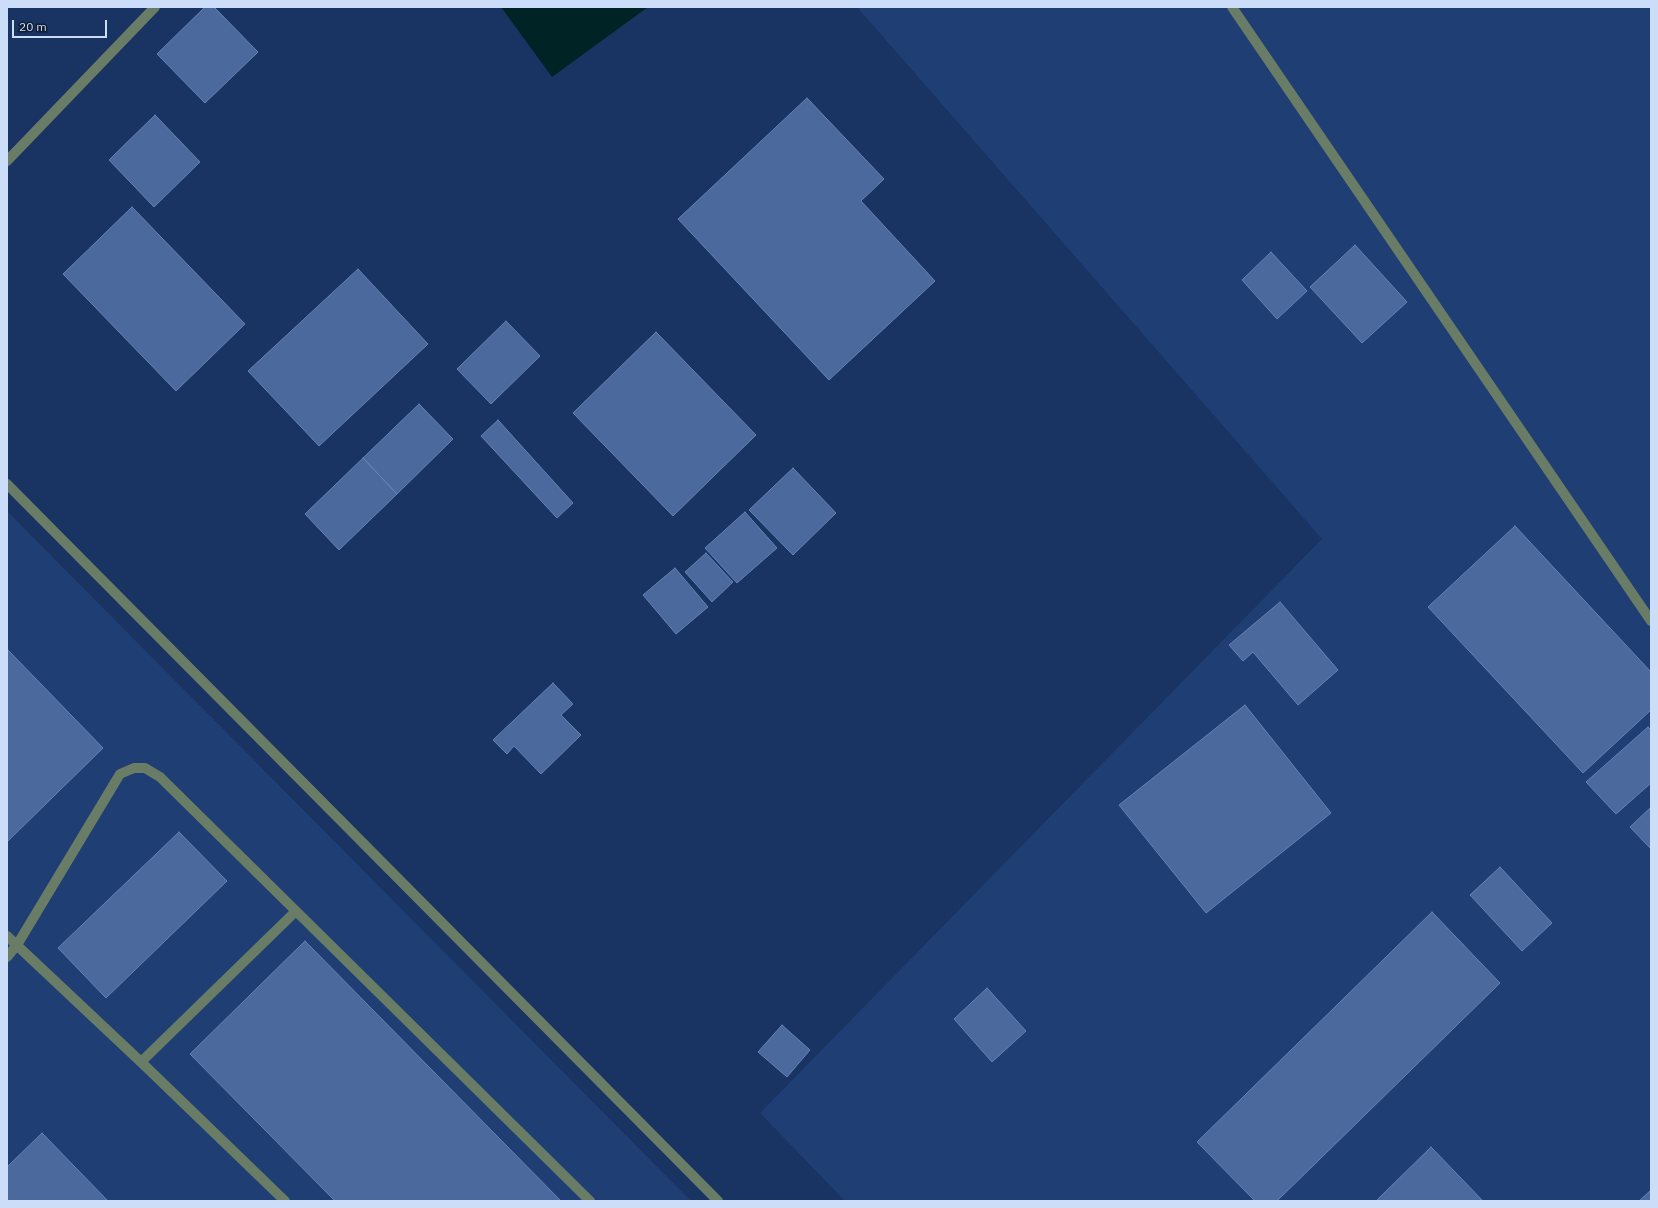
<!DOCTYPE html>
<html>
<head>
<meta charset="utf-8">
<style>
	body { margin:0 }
	#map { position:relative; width:1658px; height:1208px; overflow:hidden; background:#193462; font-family:"IBM Plex Sans",sans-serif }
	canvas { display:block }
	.frame { position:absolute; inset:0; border:8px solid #ccddfa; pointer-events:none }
	.scale { position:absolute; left:12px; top:20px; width:95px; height:18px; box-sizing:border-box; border:2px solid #ccddfa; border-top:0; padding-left:5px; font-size:12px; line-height:14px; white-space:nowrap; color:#ccddfa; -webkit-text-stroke:3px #111d32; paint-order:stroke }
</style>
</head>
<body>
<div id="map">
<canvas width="1658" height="1208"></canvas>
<div class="frame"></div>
<div class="scale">20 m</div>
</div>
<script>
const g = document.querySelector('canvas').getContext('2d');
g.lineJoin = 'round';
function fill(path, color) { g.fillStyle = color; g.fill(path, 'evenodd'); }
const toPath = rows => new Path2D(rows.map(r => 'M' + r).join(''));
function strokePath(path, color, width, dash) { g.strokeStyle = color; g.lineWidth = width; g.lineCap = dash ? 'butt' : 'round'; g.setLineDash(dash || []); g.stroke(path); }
fill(toPath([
	[857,7,1651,7,1651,1201,845,1201,760,1113,1322,539],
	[7,511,691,1201,7,1201]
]), '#1f3e73');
fill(toPath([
	[501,7,648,7,552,77]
]), '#002325');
const building = toPath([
	[205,7,214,7,258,52,205,103,157,54,205,7],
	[807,98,884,179,861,201,935,281,829,380,678,219,807,98],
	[155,115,200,162,154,207,109,160,155,115],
	[132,207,245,324,176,391,63,274,132,207],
	[1355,245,1407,302,1362,343,1310,287,1355,245],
	[1271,252,1307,291,1277,319,1242,280,1271,252],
	[358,269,428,344,319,446,248,371,358,269],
	[506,321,540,356,491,404,457,369,506,321],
	[656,332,756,435,673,516,573,413,656,332],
	[419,404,453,439,397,494,363,458,419,404],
	[498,420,573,503,557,518,481,436,498,420],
	[363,458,397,494,339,550,305,514,363,458],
	[793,468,836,513,793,555,749,510,793,468],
	[745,512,777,548,737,583,705,548,745,512],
	[1515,526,1651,672,1651,710,1583,773,1428,607,1515,526],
	[706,553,733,582,712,602,685,572,706,553],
	[675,568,708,607,676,634,643,595,675,568],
	[1280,602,1338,670,1298,705,1253,652,1243,661,1229,645,1280,602],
	[7,649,103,748,7,842,7,649],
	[553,683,573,704,561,715,581,735,541,774,514,746,507,754,493,740,553,683],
	[1245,705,1331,813,1206,913,1119,805,1245,705],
	[1648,727,1651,730,1651,783,1616,814,1586,782,1648,727],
	[1651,807,1651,849,1630,827,1651,807],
	[179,832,227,881,106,998,58,948,179,832],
	[1500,867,1552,923,1522,951,1470,895,1500,867],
	[1432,912,1500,983,1277,1201,1255,1201,1197,1142,1432,912],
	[305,941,561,1201,335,1201,190,1054,305,941],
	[987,988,1026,1031,992,1062,954,1019,987,988],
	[782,1025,810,1050,787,1077,758,1052,782,1025],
	[42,1133,108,1201,7,1201,7,1167,42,1133],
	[1431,1147,1483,1201,1376,1201,1431,1147],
	[1651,1190,1651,1201,1639,1201,1651,1190]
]);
fill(building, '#4b699d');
strokePath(building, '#6382b7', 1);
strokePath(toPath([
	[1232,7,1651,621],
	[7,161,155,7],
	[7,484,718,1201],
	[7,936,141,1062,285,1201],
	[7,957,17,945,120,774,134,768,145,768,160,777,590,1201],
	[141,1062,296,911]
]), '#697c66', 10);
</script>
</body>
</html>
